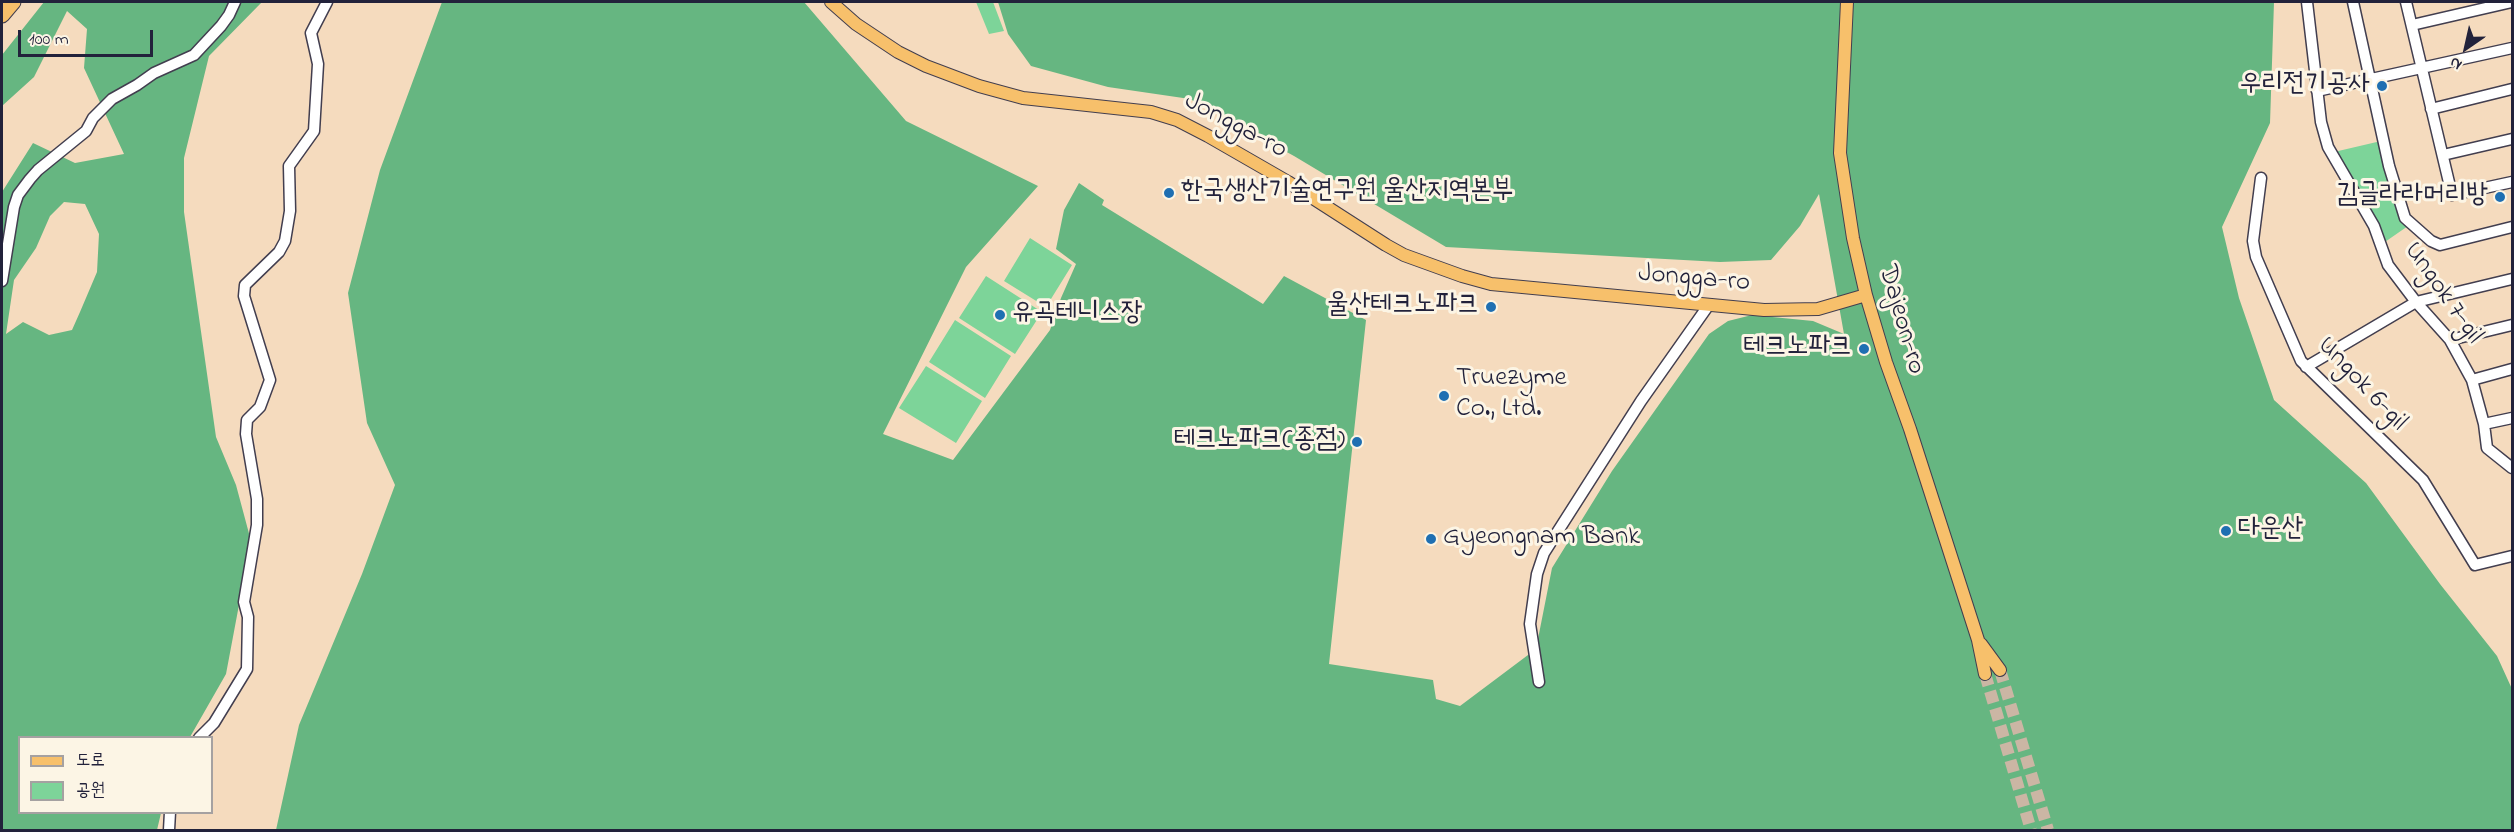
<!DOCTYPE html>
<html>
<head>
<meta charset="utf-8">
<style>
	body { margin:0 }
	#map { position:relative; width:2514px; height:832px; overflow:hidden; background:#f5dbbe; font-family:"Indie Flower","Poor Story",sans-serif }
	canvas { display:block }
	.frame { position:absolute; inset:0; border:3px solid #22223b; pointer-events:none }
	.legend { position:absolute; left:18px; top:736px; width:195px; height:78px; box-sizing:border-box; background:#fcf5e5; border:2px solid #a5a1a1; margin:0; padding:8px 10px; list-style:none; font-size:18px; color:#22223b }
	.legend li { display:flex; align-items:center; gap:12px; height:30px }
	.legend b { width:30px; border:2px solid #a5a1a1 }
	.north { position:absolute; left:2436px; top:18px; width:60px; height:60px; -webkit-text-stroke:4px #fcf5e5; paint-order:stroke; rotate:214deg; font-size:16px; font-weight:700; line-height:24px; text-align:center; color:#22223b }
	.north::after { content:''; display:block; margin:auto; width:21px; height:27px; background:#22223b; clip-path:polygon(50% 0,100% 100%,50% 72%,0 100%) }
	.scale { position:absolute; left:18px; top:30px; width:135px; height:27px; box-sizing:border-box; border:3px solid #22223b; border-top:0; padding-left:8px; font-size:18px; line-height:21px; white-space:nowrap; color:#22223b; -webkit-text-stroke:4px #fcf5e5; paint-order:stroke }
</style>
</head>
<body>
<div id="map">
<canvas width="2514" height="832"></canvas>
<div class="frame"></div>
<ul class="legend">
<li><b style="height:8px;background:#f7c06b"></b>도로</li>
<li><b style="height:16px;background:#7dd499"></b>공원</li>
</ul>
<div class="north">N</div>
<div class="scale">100 m</div>
</div>
<script>
const g = document.querySelector('canvas').getContext('2d');
g.lineJoin = 'round';
function fill(path, color) { g.fillStyle = color; g.fill(path, 'evenodd'); }
const toPath = rows => new Path2D(rows.map(r => 'M' + r).join(''));
function strokePath(path, color, width, dash) { g.strokeStyle = color; g.lineWidth = width; g.lineCap = dash ? 'butt' : 'round'; g.setLineDash(dash || []); g.stroke(path); }
function write(font, color, halo, rows, align = 'center') {
  g.font = font + ' "Indie Flower","Poor Story",sans-serif'; g.lineWidth = 6; g.setLineDash([]); g.textBaseline = 'middle'; g.strokeStyle = halo; g.fillStyle = color; for (const [text, x, y, turn = 0] of rows) {
    g.save(); g.translate(x, y); g.rotate((+turn || 0) * Math.PI / 180); g.textAlign = isNaN(turn) ? turn : align; if (halo) g.strokeText(text, 0, 0); g.fillText(text, 0, 0); g.restore();
  }
}
fill(toPath([
	[976,2,993,2,1004,31,989,34],
	[2381,141,2408,226,2382,244,2334,152],
	[1030,238,1072,265,1046,307,1004,281],
	[986,276,1042,312,1015,354,959,318],
	[955,320,1011,356,985,398,929,362],
	[926,366,982,401,956,443,899,408]
]), '#7dd499');
fill(toPath([
	[44,2,262,2,209,56,184,158,184,212,216,437,236,485,251,541,226,674,190,737,20,738,20,812,161,813,157,830,2,830,2,192,33,143,75,163,124,154,84,68,87,29,67,11,34,77,2,106,2,55],
	[64,202,85,204,99,234,97,272,80,312,72,330,49,335,23,322,6,334,14,280,36,248,50,216],
	[442,2,804,2,906,121,1038,186,966,267,883,434,953,460,1050,330,1061,298,1076,264,1056,249,1064,210,1079,183,1104,200,1102,205,1263,304,1284,276,1366,320,1329,664,1433,680,1436,699,1460,706,1536,649,1552,568,1612,471,1709,334,1728,321,1752,315,1813,321,1844,334,1819,194,1800,226,1771,260,1720,262,1446,247,1294,156,1190,99,1108,87,1031,66,1008,34,998,2,2274,2,2270,123,2222,227,2239,298,2274,400,2366,483,2440,584,2497,656,2512,689,2512,830,276,830,299,725,362,574,395,485,367,423,348,293,380,170]
]), '#66b681');
strokePath(toPath([
	[2000,670,2048,830],
	[1985,674,2031,830]
]), '#cbb6a4', 12, [12, 6]);
const minor = toPath([
	[2307,2,2321,122,2328,147,2374,226,2388,265,2416,302,2450,340,2472,380,2484,424,2487,448,2512,468],
	[2353,2,2389,166,2405,218,2431,241,2440,245,2512,227],
	[2406,2,2452,195,2512,182],
	[2412,25,2512,2],
	[2317,91,2512,48],
	[2431,109,2512,89],
	[2443,155,2512,139],
	[2261,178,2253,241,2256,257,2301,361,2423,480,2475,565,2512,556],
	[2,281,14,207,18,195,30,179,38,170,86,131,93,118,112,99,137,85,154,73,194,55,221,26,229,15,235,2],
	[2450,340,2512,325],
	[2306,367,2416,302,2512,279],
	[2472,380,2512,369],
	[2484,424,2512,418],
	[1539,682,1530,624,1537,574,1544,553,1641,401,1708,306],
	[199,738,214,723,247,669,248,617,244,602,257,525,257,499,246,434,247,420,260,407,270,380,244,296,245,285,279,252,285,241,290,211,289,166,314,131,318,64,311,33,327,2],
	[169,830,170,812]
]);
const major = toPath([
	[831,2,856,24,898,52,926,66,979,86,1023,98,1151,112,1177,120,1208,136,1288,182,1386,245,1404,255,1462,276,1491,284,1764,310,1818,309,1866,295],
	[1847,2,1840,153,1853,238,1866,295,1886,362,1910,429,1978,640,1985,674],
	[1981,644,2000,670]
]);
const highway = toPath([
	[2,15,13,2]
]);
strokePath(minor, '#423e4f', 13);
strokePath(major, '#423e4f', 14);
strokePath(highway, '#423e4f', 17);
strokePath(minor, '#fff', 10);
strokePath(major, '#f7c06b', 12);
strokePath(highway, '#f7c06b', 15);
for (const [x, y, r, color] of [
	[2382,86,6,"#1f6fb2"],
	[1169,193,6,"#1f6fb2"],
	[2500,197,6,"#1f6fb2"],
	[1491,307,6,"#1f6fb2"],
	[1000,315,6,"#1f6fb2"],
	[1864,349,6,"#1f6fb2"],
	[1444,396,6,"#1f6fb2"],
	[1357,442,6,"#1f6fb2"],
	[2226,531,6,"#1f6fb2"],
	[1431,539,6,"#1f6fb2"]
]) { const dot = new Path2D(); dot.arc(x, y, r, 0, 2 * Math.PI); g.fillStyle = color; g.fill(dot); strokePath(dot, '#fcf5e5', 2); }
write('27px', '#22223b', '#fcf5e5', [
	["우리전기공사",2370,86],
	["한국생산기술연구원 울산지역본부",1181,193,"left"],
	["김글라라머리방",2488,197],
	["울산테크노파크",1479,307],
	["유곡테니스장",1012,315,"left"],
	["테크노파크",1852,349],
	["Truezyme",1456,380,"left"],
	["Co., Ltd.",1456,411,"left"],
	["테크노파크(종점)",1345,442],
	["다운산",2238,531,"left"],
	["Gyeongnam Bank",1443,539,"left"]
], 'right');
write('27px', '#22223b', '#fcf5e5', [
	["Jongga-ro",1235,127,28],
	["Jongga-ro",1694,280,5],
	["Ungok 7-gil",2442,294,55],
	["Dajeon-ro",1900,320,74],
	["Ungok 6-gil",2361,385,47]
]);
</script>
</body>
</html>
